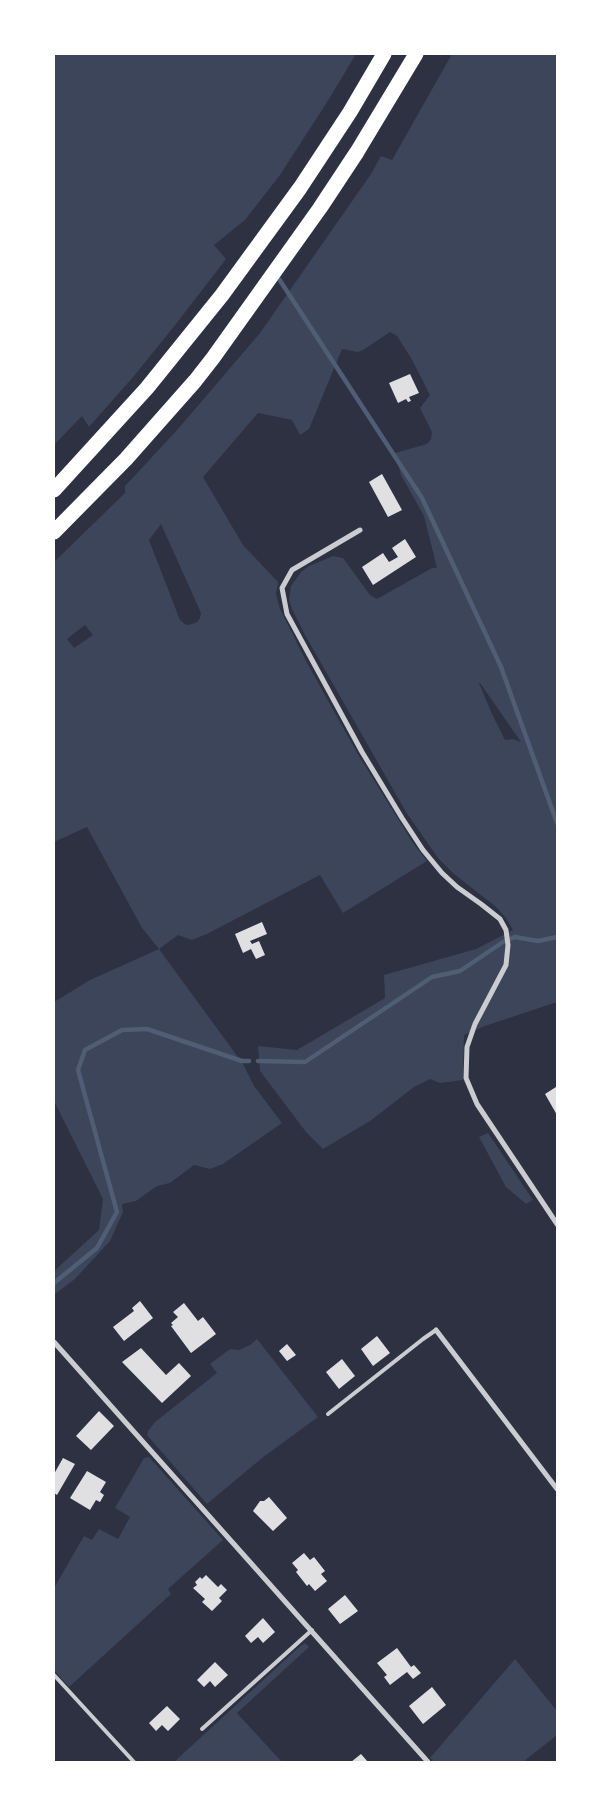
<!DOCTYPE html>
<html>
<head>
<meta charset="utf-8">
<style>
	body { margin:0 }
	#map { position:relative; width:611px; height:1816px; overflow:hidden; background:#2d3142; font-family:"Playfair Display",serif }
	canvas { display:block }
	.frame { position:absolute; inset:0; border:55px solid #fff; pointer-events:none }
</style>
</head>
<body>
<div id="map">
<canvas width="611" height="1816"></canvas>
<div class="frame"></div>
</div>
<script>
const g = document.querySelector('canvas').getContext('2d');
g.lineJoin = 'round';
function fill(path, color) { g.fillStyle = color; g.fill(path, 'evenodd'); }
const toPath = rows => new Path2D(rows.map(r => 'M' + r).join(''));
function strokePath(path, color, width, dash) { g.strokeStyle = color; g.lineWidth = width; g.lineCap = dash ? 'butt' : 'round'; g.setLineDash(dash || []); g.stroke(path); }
fill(toPath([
	[54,54,356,54,329,99,280,175,245,220,214,245,226,259,176,324,134,376,89,427,82,416,54,445],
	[452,54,557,54,557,1002,485,1026,464,1035,463,1080,440,1083,430,1079,414,1087,370,1121,323,1149,306,1132,260,1071,258,1046,297,1050,385,998,384,975,476,949,513,930,506,918,495,906,454,874,438,858,406,812,305,635,292,609,289,600,291,586,301,572,309,566,333,556,343,558,370,595,377,599,432,568,437,568,424,516,401,475,395,453,427,444,431,439,432,432,420,408,430,395,411,358,397,336,390,332,363,350,358,352,342,349,309,429,300,435,292,420,258,413,203,477,243,545,278,582,276,594,280,609,307,663,359,756,413,843,427,861,343,913,320,875,207,934,192,940,178,935,159,949,243,1064,254,1086,282,1123,223,1164,210,1169,194,1165,170,1183,157,1186,136,1201,122,1204,123,1212,110,1241,75,1279,54,1295,54,1271,99,1230,103,1199,54,1101,54,1002,90,980,159,949,142,928,87,827,54,842,54,562,125,493,125,486,178,429,260,333,371,174,381,156,392,160],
	[161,524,201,613,200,618,197,622,192,624,186,625,180,620,149,540],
	[85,625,93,635,74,648,67,639],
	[479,683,480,683,521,742,513,739,505,740,492,714],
	[488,1133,533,1200,526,1204,506,1187,479,1137],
	[257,1339,318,1417,262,1458,207,1504,147,1435,148,1431,155,1422,217,1373,210,1364,230,1349,239,1350,250,1345],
	[149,1457,223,1540,168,1589,171,1594,69,1687,54,1670,54,1588,84,1536,92,1540,99,1529,118,1539,130,1517,115,1508,144,1458],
	[305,1643,309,1647,237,1713,282,1762,174,1762,298,1648],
	[515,1659,557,1711,557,1735,523,1762,434,1762,430,1758]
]), '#3c4559');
strokePath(toPath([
	[279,279,422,498,501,667,557,823],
	[258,1061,305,1062,432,977,460,971,503,942,515,937,538,941,557,937],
	[54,1283,97,1248,117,1212,78,1070,85,1050,122,1030,147,1029,242,1061,249,1061]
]), '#4f5d75', 4.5);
fill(toPath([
	[410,374,419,393,409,397,411,401,408,402,406,399,398,403,389,383],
	[382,474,402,510,388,517,369,482],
	[405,539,416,557,373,585,362,567,383,553,389,562,398,557,392,548],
	[262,922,267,934,250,941,252,944,259,941,265,955,256,959,251,949,243,953,235,934],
	[556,1087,557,1089,557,1115,545,1094],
	[140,1301,153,1318,124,1341,113,1327,134,1311,132,1308],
	[184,1303,198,1321,203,1317,216,1334,191,1353,171,1326,173,1325,171,1323,178,1317,173,1312],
	[377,1336,390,1353,373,1366,361,1349],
	[287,1344,296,1355,287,1361,279,1351],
	[141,1348,166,1375,179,1363,191,1376,162,1403,122,1362],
	[342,1359,355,1376,339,1389,326,1372],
	[99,1411,114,1426,91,1450,76,1436],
	[63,1458,75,1464,57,1495,54,1493,54,1474],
	[87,1471,106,1482,100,1492,104,1495,100,1502,96,1500,90,1510,70,1498],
	[269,1497,287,1518,273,1531,253,1511,260,1501,264,1501],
	[304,1553,310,1560,314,1557,325,1571,321,1574,327,1581,315,1591,309,1584,307,1586,296,1572,298,1570,292,1563],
	[206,1575,218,1587,221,1584,227,1590,219,1598,222,1601,212,1611,202,1602,205,1599,193,1588,197,1585,195,1582,200,1577,202,1579],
	[345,1595,358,1611,340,1624,328,1609],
	[263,1618,275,1632,263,1643,258,1637,251,1643,245,1636],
	[397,1648,411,1667,414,1665,421,1673,413,1679,407,1672,390,1685,384,1677,387,1675,377,1663],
	[215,1662,228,1675,215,1687,210,1681,204,1687,197,1680],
	[432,1687,446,1705,423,1724,409,1706],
	[167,1706,180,1719,168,1731,162,1725,156,1731,149,1723],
	[361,1754,368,1762,351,1762]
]), '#e0e0e3');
strokePath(toPath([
	[328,1414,423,1339,436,1330],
	[54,1675,134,1762],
	[202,1729,312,1630]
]), '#caccd0', 4);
strokePath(toPath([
	[360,530,292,570,282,588,287,614,362,752,402,818,423,850,442,873,457,887,481,904,500,919,506,930,508,945,506,965,475,1024,467,1047,466,1078,477,1104,557,1224],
	[436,1330,557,1489],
	[54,1342,428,1762]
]), '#caccd0', 5);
strokePath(toPath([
	[54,490,147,388,222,295,300,188,350,112,384,54],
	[54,532,126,459,195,381,213,358,320,208,357,152,416,54]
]), '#fff', 15);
</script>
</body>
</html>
